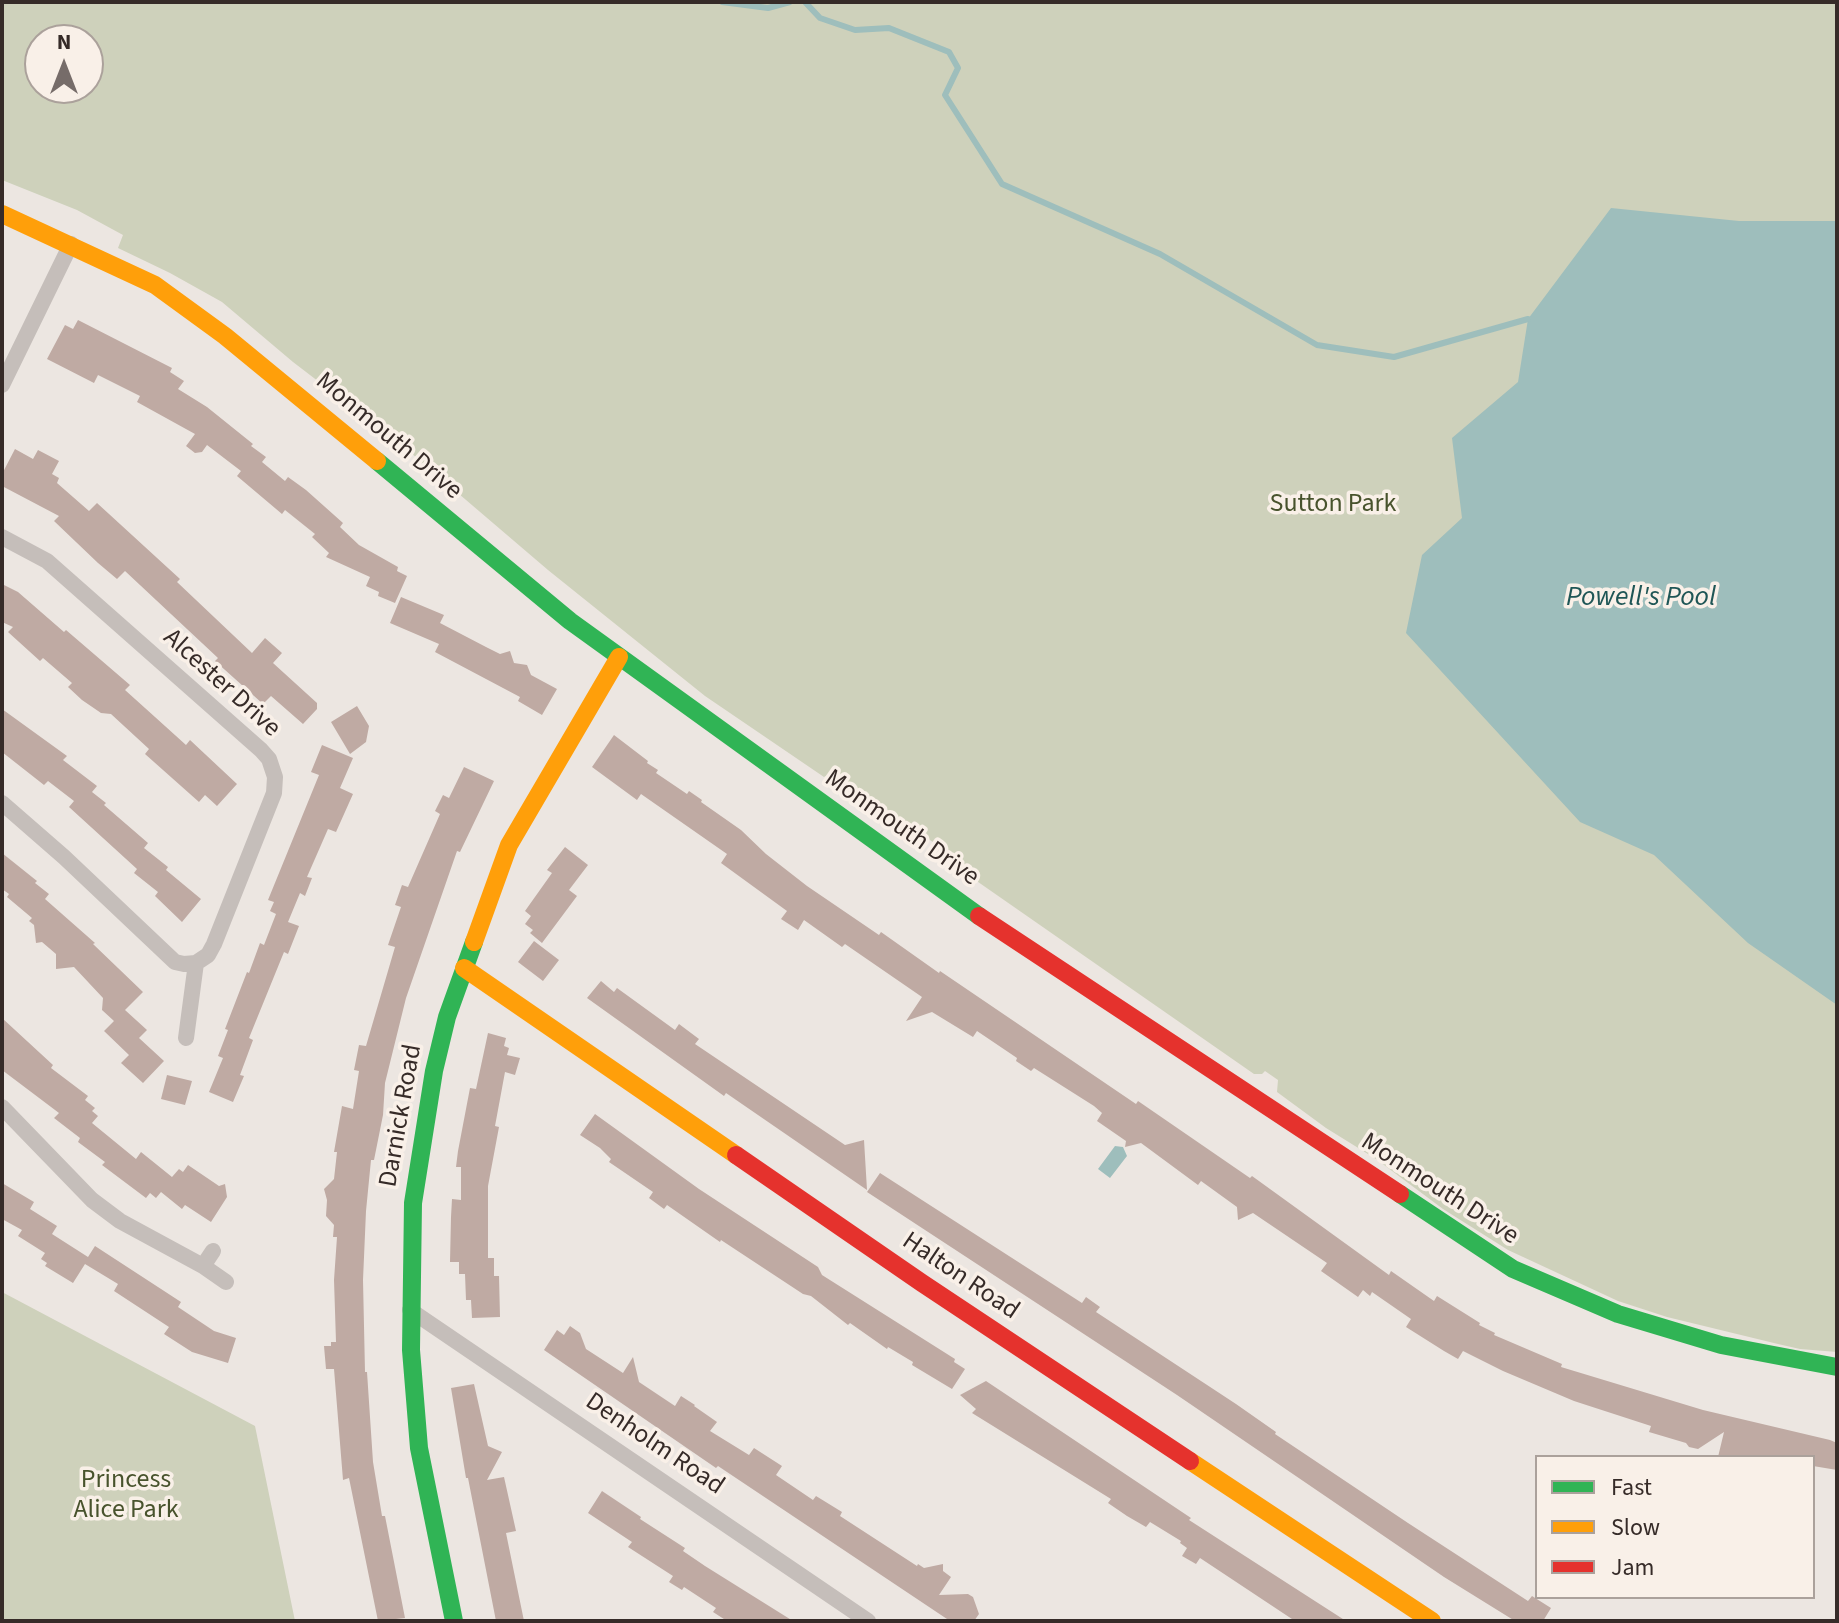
<!DOCTYPE html>
<html>
<head>
<meta charset="utf-8">
<style>
	body { margin:0 }
	#map { position:relative; width:1839px; height:1623px; overflow:hidden; background:#ece6e1; font-family:"Source Sans 3",sans-serif }
	canvas { display:block }
	.frame { position:absolute; inset:0; border:4px solid #362b28; pointer-events:none }
	.legend { position:absolute; left:1535px; top:1455px; width:280px; height:144px; box-sizing:border-box; background:#f9f0e8; border:2px solid #aba19b; margin:0; padding:10px 14px; list-style:none; font-size:24px; color:#362b28 }
	.legend li { display:flex; align-items:center; gap:16px; height:40px }
	.legend b { width:40px; border:2px solid #aba19b }
	.north { position:absolute; left:24px; top:24px; width:80px; height:80px; box-sizing:border-box; background:#f9f0e8; border:2px solid #aba19b; border-radius:50%; rotate:0deg; font-size:22px; font-weight:700; line-height:32px; text-align:center; color:#362b28 }
	.north::after { content:''; display:block; margin:auto; width:28px; height:36px; background:#766c69; clip-path:polygon(50% 0,100% 100%,50% 72%,0 100%) }
</style>
</head>
<body>
<div id="map">
<canvas width="1839" height="1623"></canvas>
<div class="frame"></div>
<ul class="legend">
<li><b style="height:10px;background:#30b455"></b>Fast</li>
<li><b style="height:10px;background:#ff9f0a"></b>Slow</li>
<li><b style="height:10px;background:#e5322d"></b>Jam</li>
</ul>
<div class="north">N</div>
</div>
<script>
const g = document.querySelector('canvas').getContext('2d');
g.lineJoin = 'round';
function fill(path, color) { g.fillStyle = color; g.fill(path, 'evenodd'); }
const toPath = rows => new Path2D(rows.map(r => 'M' + r).join(''));
function strokePath(path, color, width, dash) { g.strokeStyle = color; g.lineWidth = width; g.lineCap = dash ? 'butt' : 'round'; g.setLineDash(dash || []); g.stroke(path); }
function write(font, color, halo, rows, align = 'center') {
  g.font = font + ' "Source Sans 3",sans-serif'; g.lineWidth = 7; g.setLineDash([]); g.textBaseline = 'middle'; g.strokeStyle = halo; g.fillStyle = color; for (const [text, x, y, turn = 0] of rows) {
    g.save(); g.translate(x, y); g.rotate((+turn || 0) * Math.PI / 180); g.textAlign = isNaN(turn) ? turn : align; if (halo) g.strokeText(text, 0, 0); g.fillText(text, 0, 0); g.restore();
  }
}
fill(toPath([
	[2,2,1837,2,1837,1352,1800,1349,1778,1344,1667,1317,1618,1301,1508,1250,1443,1209,1376,1159,1326,1128,1277,1092,1278,1080,1265,1071,1262,1074,1254,1074,958,868,963,863,832,772,824,777,705,696,548,570,404,447,293,362,222,302,170,273,118,248,123,235,77,210,2,180],
	[40,40,88,40,88,88,40,88],
	[2,1292,255,1426,295,1621,2,1621]
]), '#ced1bb');
fill(toPath([
	[1611,208,1739,221,1837,221,1837,1005,1748,943,1654,855,1580,822,1406,633,1422,555,1462,518,1452,438,1518,382,1528,319],
	[1115,1146,1123,1147,1127,1156,1110,1178,1098,1169]
]), '#9ebebc');
strokePath(toPath([
	[722,2,768,8,790,2],
	[805,2,820,18,855,30,889,28,949,52,958,68,945,95,1002,184,1160,254,1317,345,1394,357,1528,319]
]), '#9ebebc', 6);
fill(toPath([
	[78,320,172,368,170,372,184,381,178,389,207,407,253,444,251,446,266,457,262,462,285,481,288,477,306,490,343,523,340,527,359,545,398,567,397,571,407,576,395,603,378,596,379,592,366,586,370,577,326,557,329,553,312,537,315,534,285,510,282,514,237,476,241,471,207,445,202,452,195,453,186,446,195,434,137,402,140,396,98,375,94,383,47,359,65,325,73,329],
	[15,449,33,459,38,450,59,461,52,474,59,478,57,483,89,511,97,503,180,579,177,582,252,653,265,638,282,653,273,663,317,703,317,709,303,724,271,696,263,704,215,661,218,658,125,571,117,579,98,563,54,521,59,516,2,486,2,474],
	[2,584,18,592,64,632,66,630,130,685,125,690,155,717,186,745,190,740,237,784,217,806,205,795,199,802,145,754,149,749,111,714,101,713,82,700,68,687,72,683,43,658,40,661,8,632,13,627,2,622],
	[401,597,444,615,440,623,486,647,500,654,510,651,514,663,527,665,531,675,557,689,542,715,518,701,520,697,435,652,439,644,390,623],
	[357,706,369,726,366,742,350,754,331,722],
	[2,709,67,756,63,760,97,786,92,792,106,803,104,805,148,843,144,848,168,867,166,870,201,899,182,922,155,896,158,892,134,873,137,869,69,807,74,801,48,781,44,785,2,752],
	[614,735,648,761,647,763,658,770,656,773,687,794,689,791,702,800,701,802,741,830,766,854,807,886,879,935,881,932,939,973,940,971,1136,1104,1138,1101,1250,1178,1252,1176,1389,1275,1391,1271,1434,1301,1437,1296,1480,1323,1479,1325,1495,1333,1494,1335,1562,1364,1561,1367,1703,1410,1830,1440,1837,1443,1837,1470,1813,1466,1813,1457,1718,1457,1724,1432,1698,1449,1689,1447,1686,1443,1649,1432,1651,1426,1574,1401,1503,1371,1463,1351,1458,1359,1444,1351,1406,1327,1411,1319,1372,1292,1370,1296,1363,1290,1358,1297,1321,1271,1327,1263,1253,1213,1238,1220,1237,1207,1201,1181,1198,1185,1141,1143,1125,1147,1126,1141,1097,1121,1102,1113,1094,1106,1034,1068,1031,1071,1016,1061,1017,1058,977,1031,973,1037,932,1012,906,1021,922,997,845,944,842,947,804,920,798,930,781,919,787,911,721,863,727,854,641,794,637,800,592,767],
	[322,745,353,758,340,788,353,794,336,832,328,829,307,877,312,878,305,896,300,893,288,922,299,926,288,954,284,952,249,1038,253,1040,240,1075,244,1076,233,1102,209,1092,223,1058,218,1056,228,1030,225,1029,247,972,249,973,260,943,264,945,276,914,270,911,274,902,268,900,319,775,311,772],
	[464,767,494,781,460,852,457,851,406,998,385,1083,383,1115,374,1160,371,1160,366,1211,363,1280,365,1372,367,1372,373,1462,382,1516,385,1516,405,1618,378,1621,349,1478,343,1480,334,1369,326,1369,324,1346,331,1346,331,1342,336,1342,334,1280,337,1237,333,1237,334,1225,326,1216,327,1200,324,1189,334,1179,337,1152,334,1152,342,1106,353,1109,359,1071,354,1070,359,1045,366,1046,395,947,388,945,401,907,395,905,402,885,408,887,440,814,435,811,443,795,449,798],
	[565,847,588,865,569,890,577,896,542,943,530,933,533,930,525,924,531,916,525,911,552,873,547,870],
	[2,853,37,881,35,883,49,894,45,899,95,943,93,944,143,992,125,1010,147,1030,139,1038,164,1061,143,1083,121,1063,129,1055,104,1031,114,1021,102,1010,103,998,74,967,56,969,56,954,42,942,36,943,34,925,29,921,32,918,7,897,9,894,2,889],
	[534,941,559,960,543,981,518,962],
	[601,981,614,992,617,988,675,1030,679,1024,699,1039,695,1044,845,1145,864,1140,867,1190,726,1093,724,1096,587,998],
	[2,1018,53,1065,51,1068,88,1096,85,1100,95,1108,92,1111,98,1116,92,1123,136,1159,141,1152,172,1177,179,1169,183,1172,188,1165,219,1186,225,1184,227,1197,211,1222,185,1205,182,1209,161,1192,156,1198,150,1193,146,1198,102,1165,105,1162,78,1142,80,1138,54,1118,59,1113,2,1070],
	[488,1033,506,1038,504,1046,509,1048,507,1055,520,1058,515,1075,505,1072,495,1126,499,1127,488,1186,488,1258,494,1258,494,1276,499,1276,500,1317,472,1318,471,1300,466,1300,465,1274,459,1274,459,1262,450,1262,451,1217,452,1199,461,1200,461,1167,456,1167,458,1151,470,1088,476,1089],
	[167,1075,192,1081,185,1105,161,1099],
	[595,1114,699,1189,818,1267,822,1275,955,1359,954,1362,965,1369,952,1389,912,1365,913,1362,888,1347,887,1349,850,1323,848,1325,811,1296,803,1294,721,1240,720,1242,667,1205,664,1209,649,1198,653,1192,609,1162,611,1159,600,1148,580,1135],
	[880,1173,1082,1303,1086,1297,1100,1307,1096,1312,1236,1404,1276,1432,1275,1434,1408,1523,1528,1601,1532,1596,1551,1608,1543,1621,1515,1621,1444,1577,1177,1395,867,1192],
	[2,1183,34,1202,30,1209,57,1226,52,1234,88,1257,95,1246,181,1302,178,1307,214,1331,236,1338,228,1363,192,1352,164,1334,169,1327,114,1291,118,1284,85,1264,73,1283,45,1266,47,1263,41,1259,45,1253,18,1236,22,1230,2,1219],
	[570,1326,580,1333,586,1349,623,1373,633,1357,639,1382,675,1406,681,1396,695,1405,694,1406,717,1422,710,1431,749,1455,754,1448,782,1466,776,1475,813,1500,816,1496,842,1512,840,1516,917,1566,918,1564,924,1568,943,1564,943,1571,951,1577,939,1595,968,1594,973,1597,979,1614,974,1621,950,1621,718,1466,716,1468,544,1350,557,1330,564,1335],
	[986,1381,1191,1518,1189,1520,1346,1621,1295,1621,1200,1558,1196,1564,1182,1556,1187,1548,1180,1543,1181,1541,1150,1522,1146,1527,1127,1516,1108,1503,1111,1499,972,1413,976,1409,960,1395],
	[474,1384,488,1446,502,1452,487,1480,504,1477,516,1531,506,1533,524,1621,496,1621,468,1478,466,1478,451,1388],
	[602,1491,641,1517,640,1519,685,1548,683,1551,705,1566,793,1621,727,1621,713,1612,716,1608,684,1587,682,1590,669,1582,673,1576,628,1547,632,1542,588,1513]
]), '#bfaaa3');
strokePath(toPath([
	[2,385,71,244],
	[2,537,47,561,261,750,269,759,275,777,274,793,214,944,208,955,196,963,184,964,175,962,64,857,2,803],
	[186,1038,196,963],
	[2,1107,92,1200,120,1221,203,1266,226,1282],
	[203,1266,213,1251],
	[410,1310,868,1621]
]), '#c5beba', 16);
strokePath(toPath([
	[377,461,570,621,979,916],
	[1400,1194,1513,1269,1618,1314,1721,1345,1837,1367],
	[454,1621,419,1448,411,1350,413,1203,434,1071,447,1017,474,942]
]), '#30b455', 18);
strokePath(toPath([
	[2,214,155,285,225,336,377,461],
	[474,942,509,845,619,657],
	[464,968,736,1155],
	[1190,1461,1432,1621]
]), '#ff9f0a', 18);
strokePath(toPath([
	[979,916,1400,1194],
	[736,1155,922,1283,1190,1461]
]), '#e5322d', 18);
write('26px', '#362b28', '#f9f0e8', [
	["Monmouth Drive",388,437,40],
	["Alcester Drive",221,684,42],
	["Monmouth Drive",901,829,35],
	["Darnick Road",402,1116,-80],
	["Monmouth Drive",1439,1190,33],
	["Halton Road",960,1277,34],
	["Denholm Road",654,1445,34]
]);
write('26px', '#48532d', '#f9f0e8', [
	["Sutton Park",1333,505],
	["Princess",126,1481],
	["Alice Park",126,1511]
]);
write('italic 28px', '#1f5656', '#f9f0e8', [
	["Powell's Pool",1641,599]
]);
</script>
</body>
</html>
